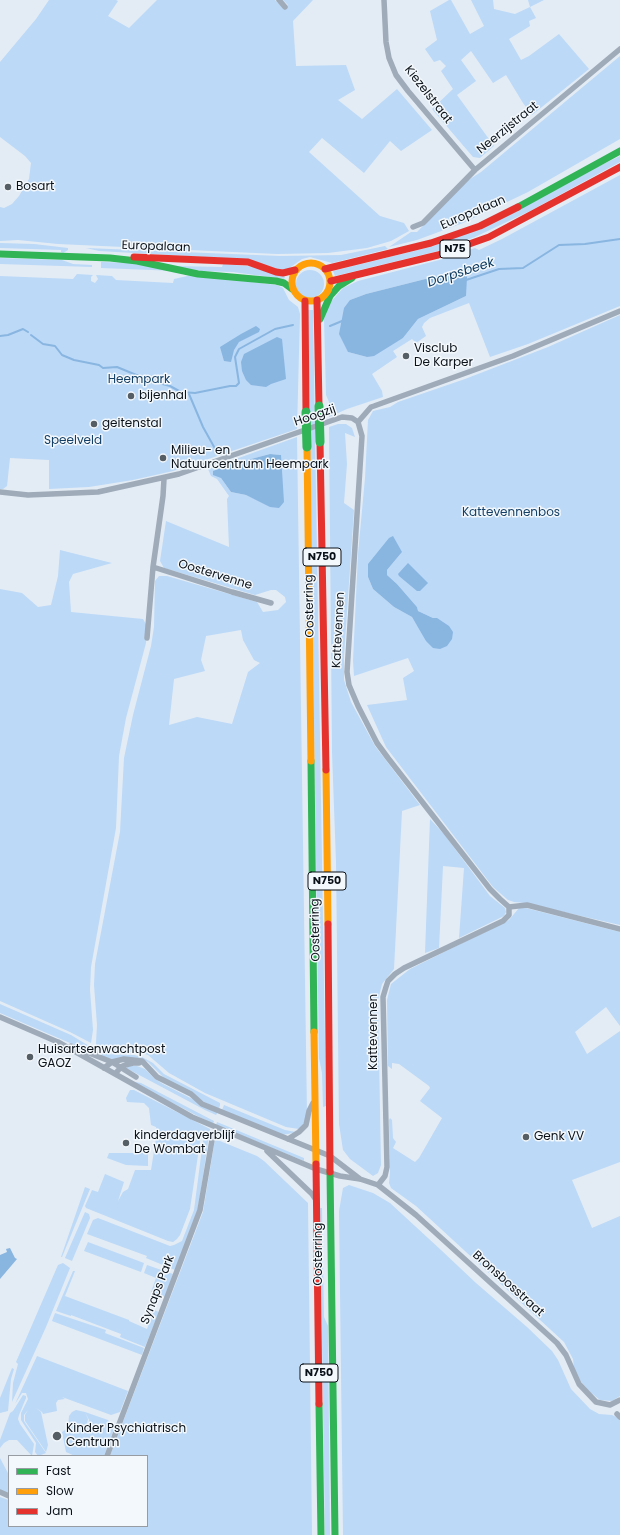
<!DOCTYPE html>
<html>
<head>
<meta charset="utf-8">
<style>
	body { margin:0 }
	#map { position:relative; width:620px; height:1535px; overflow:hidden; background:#e3ecf5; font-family:Poppins,sans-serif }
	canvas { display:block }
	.legend { position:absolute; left:8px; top:1455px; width:140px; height:72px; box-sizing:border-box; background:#f3f8fc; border:1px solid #969ca1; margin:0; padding:5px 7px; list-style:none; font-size:12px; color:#0a1118 }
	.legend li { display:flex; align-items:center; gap:8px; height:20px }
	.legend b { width:20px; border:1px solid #969ca1 }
</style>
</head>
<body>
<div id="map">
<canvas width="620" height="1535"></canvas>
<ul class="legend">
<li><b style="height:5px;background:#30b455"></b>Fast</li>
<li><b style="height:5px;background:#ff9f0a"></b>Slow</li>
<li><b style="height:5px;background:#e5322d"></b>Jam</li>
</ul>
</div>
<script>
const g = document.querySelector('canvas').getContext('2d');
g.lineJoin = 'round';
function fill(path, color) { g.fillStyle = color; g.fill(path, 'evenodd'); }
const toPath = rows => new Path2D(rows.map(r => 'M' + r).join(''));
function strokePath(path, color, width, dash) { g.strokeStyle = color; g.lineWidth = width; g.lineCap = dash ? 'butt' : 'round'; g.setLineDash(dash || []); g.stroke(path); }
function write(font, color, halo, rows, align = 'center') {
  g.font = font + ' Poppins,sans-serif'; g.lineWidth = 3; g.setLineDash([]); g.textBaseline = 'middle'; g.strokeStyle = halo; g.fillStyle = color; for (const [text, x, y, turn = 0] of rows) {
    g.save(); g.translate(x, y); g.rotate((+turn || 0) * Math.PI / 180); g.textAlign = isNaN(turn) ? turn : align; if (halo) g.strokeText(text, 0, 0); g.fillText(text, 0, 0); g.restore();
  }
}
fill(toPath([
	[49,0,116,0,118,1,108,16,129,28,157,0,275,0,284,9,288,5,283,0,313,0,293,21,296,66,346,65,355,90,338,100,362,119,397,89,432,130,401,151,390,141,364,173,322,138,309,152,380,216,404,223,409,231,391,241,367,248,328,253,277,254,58,244,18,240,0,241,0,207,4,208,12,204,19,196,29,179,31,163,25,156,0,137,0,62,36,19],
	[449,0,451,0,470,34,484,26,471,0,493,0,494,9,515,14,530,7,528,0,544,0,530,7,536,18,529,21,530,26,509,39,521,60,529,56,559,34,589,69,532,115,523,103,506,75,493,83,471,51,461,60,476,81,457,95,494,146,480,158,473,157,432,109,453,89,441,71,446,66,440,60,434,62,425,49,437,40,430,11],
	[620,56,620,139,528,192,463,223,417,240,389,247,411,232,417,232,467,181,481,172],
	[620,156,620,162,530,211,475,237,438,251,335,276,333,271,434,246],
	[620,175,620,306,528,344,490,357,469,303,430,318,424,323,422,327,426,336,416,343,412,339,393,351,397,357,372,374,382,391,383,397,347,409,329,417,329,402,326,395,324,318,329,304,343,288,358,281,443,259,475,248,479,250,502,239],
	[461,270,466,296,418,319,403,338,367,357,348,352,350,300,366,294],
	[0,243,34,244,68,248,68,250,63,253,61,252,61,250,0,248],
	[385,246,388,249,332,263,310,257,302,259,288,269,282,270,222,258,99,251,86,248,280,256,341,255],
	[0,258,62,260,73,264,92,265,92,267,0,264],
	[101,262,136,263,176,271,101,268],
	[223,264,257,267,285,277,284,279,233,272,201,271,174,266,222,267],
	'296 284a14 14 0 1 1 28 0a14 14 0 1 1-28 0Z',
	[77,274,93,275,91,277,91,281,95,283,98,279,96,275,112,276,116,280,173,283,174,279,192,275,277,285,283,288,289,300,298,307,300,314,297,429,173,471,133,480,89,487,49,489,49,460,10,458,7,486,3,489,0,489,0,276,73,279],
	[308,310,313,310,326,1106,323,1107,322,1073,319,1058],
	[620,315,620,925,525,903,514,902,508,900,493,887,386,747,367,705,407,700,403,678,414,671,408,658,354,676,353,661,358,554,365,478,368,420,373,411,390,407,398,402,465,379,548,347],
	[402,552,387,570,387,575,397,584,417,607,418,611,433,618,437,618,417,625,412,617,394,607,373,589,368,577],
	[338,424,346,424,352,428,355,437,345,433,347,464,344,503,354,510,344,656,344,680,351,702,375,746,420,805,402,811,394,969,382,984,378,1000,381,1165,378,1173,373,1176,350,1159,343,1150,339,1124,336,862,332,752,329,427],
	[297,437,307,1115,305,1122,299,1129,286,1127,205,1093,169,1073,148,1055,139,1052,115,1052,97,1048,96,1043,97,1025,94,985,95,964,120,832,124,758,133,715,151,646,154,627,155,581,159,576,167,576,257,602,263,612,278,610,286,602,285,597,276,590,271,590,255,595,164,568,160,561,166,521,229,547,227,499,229,496,217,479,211,476,208,469],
	[270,454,281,455,255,499,246,495,231,492,221,478,226,467,232,464],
	[241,630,243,640,254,660,260,663,248,672,232,724,197,717,169,725,174,679,205,671,201,660,206,636],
	[60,550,112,563,73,574,69,582,71,612,143,619,147,626,146,643,126,718,119,756,116,828,91,967,90,990,93,1030,91,1043,70,1032,0,1001,0,589,22,593,38,607,51,605,58,576],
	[430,819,444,834,490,896,505,908,506,912,504,916,459,938,464,868,443,866,439,948,425,953],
	[519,908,526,908,620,932,620,1026,606,1007,575,1032,587,1054,620,1031,620,1162,572,1180,592,1228,620,1216,620,1396,612,1401,600,1400,589,1391,577,1377,574,1368,573,1359,564,1342,416,1206,391,1188,389,1183,390,1173,389,1120,390,1118,392,1120,393,1138,396,1142,393,1148,415,1162,419,1158,442,1118,420,1101,430,1088,429,1086,399,1064,392,1063,392,1069,388,1066,387,1000,391,984,410,969,509,920],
	[0,1004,71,1035,94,1049,98,1052,98,1055,0,1013],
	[102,1054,134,1055,142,1057,153,1063,164,1074,220,1103,220,1105,219,1109,204,1102,164,1078,148,1062,141,1059,112,1059,101,1056],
	[128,1066,137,1066,145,1069,155,1079,163,1084,218,1112,216,1115,205,1110,126,1068],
	[135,1082,141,1083,214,1121,213,1124,134,1083],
	[130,1090,134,1090,210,1129,210,1132,201,1135,190,1209,180,1235,177,1239,173,1242,168,1241,86,1208,85,1206,92,1190,98,1192,105,1174,124,1182,118,1201,123,1192,128,1189,135,1170,151,1170,157,1132,156,1127,151,1125,149,1108,144,1103,127,1102,126,1098],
	[224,1105,285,1130,296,1132,288,1134,282,1135,222,1110],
	[217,1122,304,1158,304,1161,216,1125],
	[209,1136,198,1209,175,1270,146,1258,147,1256,87,1234,93,1220,98,1218,170,1246,174,1245,182,1241,194,1210,203,1141,205,1138],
	[215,1139,257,1156,264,1161,308,1203,312,1535,0,1535,0,1497,9,1500,9,1526,147,1526,147,1456,110,1456,203,1212],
	[109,1153,148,1153,148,1166,126,1165,107,1158],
	[349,1185,373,1193,390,1203,441,1250,476,1283,527,1327,552,1351,558,1360,571,1389,590,1409,599,1414,612,1415,620,1419,620,1535,343,1535,339,1211,343,1188],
	[85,1187,90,1189,62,1257,61,1257],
	[320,1208,322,1208,324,1317,328,1326,330,1535,325,1535],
	[85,1212,89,1214,90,1218,72,1261,65,1258],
	[88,1242,144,1263,141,1272,84,1251],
	[63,1263,70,1268,46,1327,12,1402,13,1383,18,1364,16,1362,58,1265],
	[147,1265,173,1274,165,1297,151,1292,156,1278,144,1273],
	[73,1271,75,1271,65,1296,129,1320,129,1321,147,1329,154,1310,159,1312,145,1347,120,1337,121,1334,71,1315,71,1316,56,1311],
	[55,1313,106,1330,105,1333,144,1348,142,1355,52,1321],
	[37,1356,128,1391,120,1412,111,1415,62,1397,65,1399,58,1400,56,1403,57,1411,43,1414,42,1412,36,1408,28,1410,24,1415,24,1421,46,1453,38,1456,35,1452,36,1443,21,1420,21,1413,28,1399,26,1393,22,1393,15,1404],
	[12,1368,14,1369,11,1379,8,1411,0,1413,0,1398],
	[23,1395,26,1396,26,1398,19,1415,18,1419,20,1424,34,1444,32,1456,17,1440,9,1440,4,1443,0,1448,0,1440,10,1413,13,1411],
	[36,1408,41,1412,48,1445,46,1452,25,1421,25,1415,28,1410],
	[76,1410,85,1412,88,1419,87,1424,83,1428,78,1430,83,1429,88,1424,89,1420,85,1412,108,1420,111,1424,114,1429,104,1456,100,1456,100,1453,100,1456,75,1456,66,1452,62,1432,68,1428,69,1416,72,1412],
	[0,1458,9,1475,9,1494,0,1490]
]), '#bcd9f7');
fill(toPath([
	[461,270,467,277,466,296,418,319,403,338,374,356,367,357,348,352,339,334,344,308,350,300,366,294],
	[256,326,260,329,259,332,239,342,234,350,231,362,224,361,220,347,241,334],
	[277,337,282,339,286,379,271,384,266,387,251,385,246,380,242,371,241,362,244,354],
	[270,454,281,455,284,502,279,508,270,507,246,495,231,492,221,478,213,475,213,471,232,464],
	[393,536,402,552,387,570,387,575,397,584,417,607,418,611,433,618,437,618,449,626,453,632,452,639,447,646,440,649,433,648,426,641,412,617,394,607,373,589,368,577,368,564,389,538],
	[408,563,428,583,420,591,417,591,399,576,398,574],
	[10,1248,15,1258,17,1259,0,1279,0,1255,7,1252,6,1249]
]), '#89b5e1');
strokePath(toPath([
	[466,280,499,269,523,268,559,245,585,244,620,239],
	[330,326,342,321],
	[31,335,43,344,55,346,62,355,74,360,99,365,103,368,117,367,151,381,170,386,181,392,195,393,230,386,236,386,239,383,235,357,239,349,275,329,293,325],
	[0,336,8,335,23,329,28,332],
	[189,394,203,427,218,454],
	[224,464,226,467]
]), '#89b5e1', 2);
strokePath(toPath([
	[279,0,285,7],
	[384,0,386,42,389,58,396,75,408,91,475,170],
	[413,227,423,223,475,170,620,49],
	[358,422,362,436,347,672,349,685,358,706,377,743,388,758,490,889,500,899,509,907,527,905,620,929],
	[358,422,371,407,374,406,513,356,620,311],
	[0,492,28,495,98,492,179,474,342,417,352,418,358,422],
	[153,567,232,592,271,603],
	[147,638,153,567,163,496,164,479],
	[0,1017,60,1043],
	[58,1042,192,1117,316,1169,340,1176,360,1179,378,1185,416,1215,557,1343,566,1355,579,1384,596,1402,610,1405,620,1400],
	[71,1046,112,1062,136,1077],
	[104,1068,112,1062,124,1059,142,1061,157,1077,191,1094,202,1104,330,1156,360,1179],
	[115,1074,121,1067,125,1065,133,1063,139,1063],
	[288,1139,299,1132,306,1125,309,1111,313,1103],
	[267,1151,312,1194,316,1200],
	[378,1185,385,1176,387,1167,383,997,386,987,388,981,395,974,404,968,503,921,509,915,509,907],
	[617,1414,620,1417],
	[107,1456,200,1210,212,1140,218,1128],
	[0,1492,9,1496]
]), '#9fabb9', 5.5);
strokePath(toPath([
	[518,207,620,151],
	[0,254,110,258,137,261,198,274,276,281,284,283,292,289],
	[320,319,330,296,339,286,352,278],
	[311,761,314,1032],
	[330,1172,335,1535],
	[319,1404,321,1535]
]), '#30b455', 7);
strokePath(toPath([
	'292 282a19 19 0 1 1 38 0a19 19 0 1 1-38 0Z',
	[307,447,311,761],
	[326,770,328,924],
	[314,1032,316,1164]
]), '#ff9f0a', 7);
strokePath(toPath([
	[134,257,248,262,276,272,283,273,295,270],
	[325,269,431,243,480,226,518,207],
	[331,281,438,255,489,237,620,167],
	[317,300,319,406],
	[305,301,306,412],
	[320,442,326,770],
	[328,924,330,1172],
	[316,1164,319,1404]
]), '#e5322d', 7);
strokePath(toPath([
	[319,406,320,442],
	[306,412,307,447]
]), '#30b455', 9);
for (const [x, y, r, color] of [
	[8,187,4,"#565e65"],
	[406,356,4,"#565e65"],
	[131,396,4,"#565e65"],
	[94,424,4,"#565e65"],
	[163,458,4,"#565e65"],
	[30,1057,4,"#565e65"],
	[526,1137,4,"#565e65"],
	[126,1143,4,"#565e65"],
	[57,1436,5,"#565e65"]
]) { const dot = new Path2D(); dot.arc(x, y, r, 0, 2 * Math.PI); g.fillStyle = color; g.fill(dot); strokePath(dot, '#f3f8fc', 1.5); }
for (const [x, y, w] of [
	[455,249,30],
	[322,557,38],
	[327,881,38],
	[319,1373,38]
]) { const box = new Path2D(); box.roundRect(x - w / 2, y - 9, w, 18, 3); g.fillStyle = '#f3f8fc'; g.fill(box); strokePath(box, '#0a1118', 1); }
write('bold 11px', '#0a1118', null, [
	["N75",455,249],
	["N750",322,557],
	["N750",327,881],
	["N750",319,1373]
]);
write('12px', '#0a1118', '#f3f8fc', [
	["Kiezelstraat",428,95,52],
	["Neerzijstraat",508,128,-39],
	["Europalaan",473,213,-23],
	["Europalaan",156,247,2],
	["Hoogzij",315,416,-19],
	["Oostervenne",215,575,17],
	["Oosterring",310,606,-91],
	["Kattevennen",339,630,-87],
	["Oosterring",316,930,-91],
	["Kattevennen",374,1032,-90],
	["Oosterring",319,1254,-90],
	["Bronsbosstraat",508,1284,42],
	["Synaps Park",158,1290,-69]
]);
write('12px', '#0a1118', '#f3f8fc', [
	["Bosart",16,187],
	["Visclub",414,349],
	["De Karper",414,363],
	["bijenhal",139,396],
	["geitenstal",102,424],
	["Milieu- en",171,451],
	["Natuurcentrum Heempark",171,465],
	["Huisartsenwachtpost",38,1050],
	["GAOZ",38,1064],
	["kinderdagverblijf",134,1136],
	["De Wombat",134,1150],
	["Genk VV",534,1137],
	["Kinder Psychiatrisch",66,1429],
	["Centrum",66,1443]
], 'left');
write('12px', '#143f66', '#f3f8fc', [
	["Heempark",139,380],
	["Speelveld",73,441],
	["Kattevennenbos",511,513]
]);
write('italic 13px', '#09375d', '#f3f8fc', [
	["Dorpsbeek",461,273,-18]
]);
</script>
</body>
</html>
